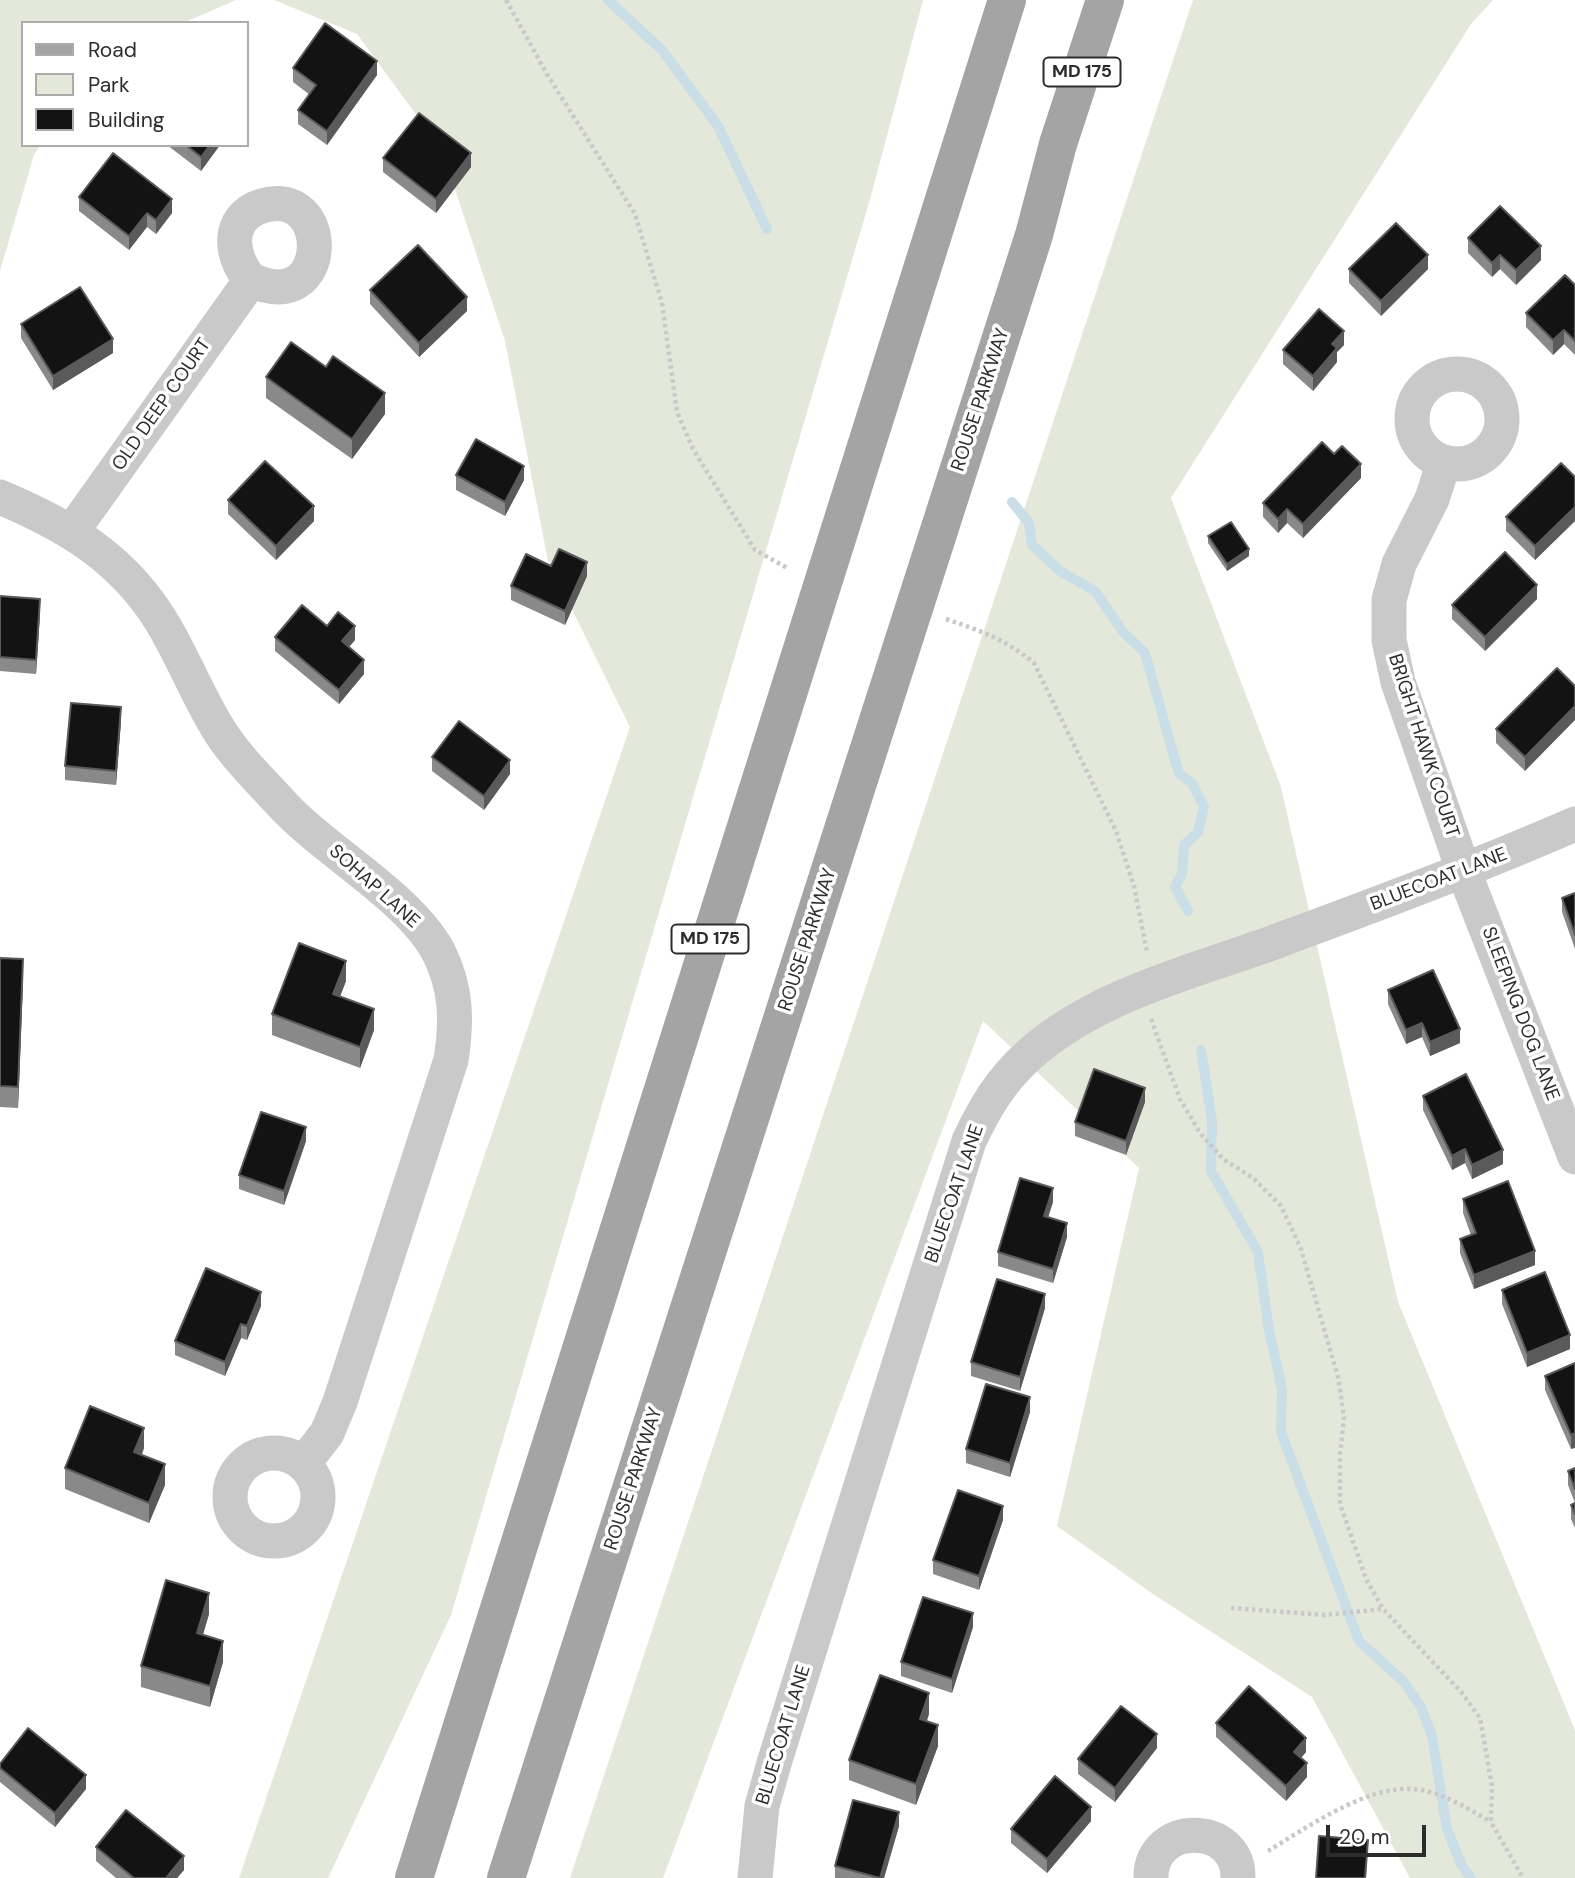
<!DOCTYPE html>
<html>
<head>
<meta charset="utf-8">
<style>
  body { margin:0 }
  #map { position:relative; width:1575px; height:1878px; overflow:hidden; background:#fff; font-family:"DM Sans",sans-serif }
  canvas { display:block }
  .legend { position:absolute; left:21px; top:21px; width:228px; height:126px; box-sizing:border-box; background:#fff; border:2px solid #ababab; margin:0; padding:9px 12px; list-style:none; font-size:21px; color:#2c2c2c }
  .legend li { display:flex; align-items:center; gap:14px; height:35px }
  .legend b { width:35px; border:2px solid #ababab }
  .scale { position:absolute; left:1326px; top:1825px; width:100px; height:32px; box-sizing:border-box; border:4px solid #2c2c2c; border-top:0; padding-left:9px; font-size:21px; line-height:24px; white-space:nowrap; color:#2c2c2c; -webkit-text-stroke:5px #fff; paint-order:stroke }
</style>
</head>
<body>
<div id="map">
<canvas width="1575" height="1878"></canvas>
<ul class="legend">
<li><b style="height:9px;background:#a4a4a4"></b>Road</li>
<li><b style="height:19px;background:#e4e8db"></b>Park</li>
<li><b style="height:19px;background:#131313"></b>Building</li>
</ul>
<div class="scale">20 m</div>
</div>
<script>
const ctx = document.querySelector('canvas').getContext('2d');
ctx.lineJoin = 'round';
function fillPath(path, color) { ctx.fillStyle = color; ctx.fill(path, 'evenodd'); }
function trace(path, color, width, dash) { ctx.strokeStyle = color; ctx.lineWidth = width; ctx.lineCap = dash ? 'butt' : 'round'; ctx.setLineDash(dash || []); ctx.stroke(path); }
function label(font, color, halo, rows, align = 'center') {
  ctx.font = font + ' "DM Sans",sans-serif'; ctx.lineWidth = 7; ctx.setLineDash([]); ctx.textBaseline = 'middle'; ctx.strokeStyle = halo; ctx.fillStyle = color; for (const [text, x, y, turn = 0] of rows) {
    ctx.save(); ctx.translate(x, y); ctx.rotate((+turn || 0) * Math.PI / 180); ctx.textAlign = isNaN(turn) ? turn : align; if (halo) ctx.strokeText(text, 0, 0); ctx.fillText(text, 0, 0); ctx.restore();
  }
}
fillPath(new Path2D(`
  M0,0H236L183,23H23V145H40L34,155L0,271Z
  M274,0H923L871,196L451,1615L328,1878H239L630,727L548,561L505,341L442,150L357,34Z
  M1193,0H1493L1471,24L1171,498L1281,787L1398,1302L1575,1730V1878H1410L1312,1697L1153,1594L1057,1526L1139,1168L983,1021L663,1878H570Z`), '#e4e8db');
trace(new Path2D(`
  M608,0L662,50L718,126L767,229
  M1012,502L1029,523L1032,545L1060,571L1095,591L1123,632L1145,653L1179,774L1192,783L1204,807L1198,832L1184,845L1182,874L1175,887L1188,911
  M1201,1050L1212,1121L1211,1171L1258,1252L1269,1330L1282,1390L1281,1432L1359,1641L1404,1682L1421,1707L1432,1736L1447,1829L1462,1866L1471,1878`), '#c9dee6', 10);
trace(new Path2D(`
  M506,0L548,76L635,214L662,303L677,412L693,449L755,550L789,569
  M946,619C981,631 1005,639 1034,663L1116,831L1134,886L1147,952
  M1151,1019L1180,1099L1200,1133L1223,1159L1253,1178L1281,1206L1301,1249L1338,1377L1344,1418L1340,1454V1504L1366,1579L1383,1609L1462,1693L1480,1718L1492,1786L1491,1822L1523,1878
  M1231,1608L1325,1615L1383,1609
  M1268,1851C1306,1828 1366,1786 1411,1789C1439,1790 1467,1808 1491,1822`), '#c9c9c9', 4.5, [3.5, 3.5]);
trace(new Path2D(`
  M1412 419a45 45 0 1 1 90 0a45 45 0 1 1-90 0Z
  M1444,462L1432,499L1399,564L1389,600V640L1398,682L1464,872L1575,1157
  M0,497C59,522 110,550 149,603C175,638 191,682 213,720C230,751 256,776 280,802C323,850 408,896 438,951C457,988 457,1021 451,1060L340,1402L327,1433L303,1464
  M73,530L251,280C333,318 334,184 262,206C225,217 230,258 251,280
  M230 1497a44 44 0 1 1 88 0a44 44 0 1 1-88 0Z
  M755,1878L762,1806L775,1760L969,1141C985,1107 1001,1080 1029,1055C1095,996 1188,973 1269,944C1372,906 1474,868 1575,824
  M1151,1878C1150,1821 1239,1821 1238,1878`), '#c9c9c9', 35);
trace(new Path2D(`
  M414,1878L1007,0
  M506,1878L1034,235L1058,144L1105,0`), '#a4a4a4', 38);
fillPath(new Path2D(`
  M293,68L377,75L327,145L298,124V110L310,95L293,82Z
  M167,145H220L201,171Z
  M383,158L471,167L436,213L383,172Z
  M79,197L172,213L156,234L147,227L129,250L79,211Z
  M1468,238L1541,260L1516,285L1500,269L1492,277L1468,253Z
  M1349,269H1428L1381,316L1349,283Z
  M1575,285V355L1564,344L1553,355L1526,327V313Z
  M370,290L467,311L419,357L370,304Z
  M21,324L113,353L53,390L21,338Z
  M1344,345L1337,352V362L1313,391L1283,364V350Z
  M266,377L385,414L352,459L266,398Z
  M1334,454L1361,478L1303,538L1287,523L1278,533L1263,517V503Z
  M456,475L524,480L505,516L456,490Z
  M1575,477V521L1535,560L1506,531V517Z
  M228,500L314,521L276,560L228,514Z
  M1208,536L1249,556L1227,571L1208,543Z
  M551,566L587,576L565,625L511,600V586Z
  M0,596L40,613L36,674L0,671Z
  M1537,599L1485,651L1452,619V605Z
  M327,626L355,640L349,647L364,674L339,704L275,651V637Z
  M1557,668L1525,771L1496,743V729Z
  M121,721L116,785L65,780V766Z
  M432,757L510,774L484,810L432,771Z
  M1575,893V949L1562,912V898Z
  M0,958L23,980L18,1108L0,1107Z
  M346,981L340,996L374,1030L360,1068L272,1035V1014Z
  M1388,990L1460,1043L1430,1056L1422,1037L1406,1044L1388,1004Z
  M1423,1096L1503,1164L1472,1179L1465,1163L1452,1170L1423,1110Z
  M1145,1102L1126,1155L1075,1136V1122Z
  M306,1141L284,1205L239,1189V1175Z
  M1463,1199L1535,1265L1474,1289L1460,1253V1239L1471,1235L1463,1213Z
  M1053,1202L1048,1217L1067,1237L1053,1283L998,1266V1252Z
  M1502,1290L1570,1349L1527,1367L1502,1304Z
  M261,1306L247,1340L241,1338L225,1376L175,1355V1341Z
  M1045,1308L1020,1391L971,1376V1362Z
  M1575,1363L1571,1449L1545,1390V1376Z
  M1030,1412L1010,1477L966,1463V1449Z
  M144,1448L142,1455L165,1485L149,1523L65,1489V1468Z
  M1575,1468V1528L1571,1519V1505L1575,1503L1568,1485V1471Z
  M1003,1520L979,1590L933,1574V1560Z
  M209,1614L203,1635L223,1662L210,1707L141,1687V1666Z
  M973,1627L952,1693L901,1676V1662Z
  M929,1714L927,1721L938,1746L916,1805L849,1780V1760Z
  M1216,1723L1306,1752L1301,1758L1307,1777L1286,1801L1216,1737Z
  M1157,1748L1115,1802L1078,1774V1759Z
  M0,1764L86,1789L55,1827L0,1782Z
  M1091,1821L1047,1873L1011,1843V1829Z
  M899,1826L884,1878H835V1866Z
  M96,1847L184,1870L177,1878H116L96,1861Z`), '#898989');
fillPath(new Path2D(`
  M377,61V75L327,145V131Z
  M210,145H220L201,171V157Z
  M471,153V167L436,213V199Z
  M172,199V213L156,234V220Z
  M147,213V227L129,250V236Z
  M1541,246V260L1516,285V270Z
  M1428,255V269L1381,316V301Z
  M1500,255V269L1492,277V263Z
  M467,297V311L419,357V343Z
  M1564,330V344L1553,355V340Z
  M1344,331V345L1337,352V362L1313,391V376L1332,344Z
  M113,339V353L53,390V376Z
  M385,393V414L352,459V439Z
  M1361,464V478L1303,538V524Z
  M524,466V480L505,516V502Z
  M314,506V521L276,560V546Z
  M1575,507V521L1535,560V546Z
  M1287,509V523L1278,533V519Z
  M1249,549V556L1227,571V564Z
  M587,562V576L565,625V611Z
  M1537,585V599L1485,651V637Z
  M40,599V613L36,674V660Z
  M355,626V640L342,655V641Z
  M364,660V674L339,704V690Z
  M1575,706V720L1525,771V757Z
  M121,707V721L116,785V771Z
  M510,760V774L484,810V796Z
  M23,959V980L18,1108V1087Z
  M346,961V981L333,1015V994Z
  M374,1009V1030L360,1068V1047Z
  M1422,1023V1037L1406,1044V1030Z
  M1460,1029V1043L1430,1056V1042Z
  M1145,1088V1102L1126,1155V1141Z
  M306,1127V1141L284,1205V1191Z
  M1465,1149V1163L1452,1170V1156Z
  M1503,1150V1164L1472,1179V1165Z
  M1053,1188V1202L1044,1230V1216Z
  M1067,1223V1237L1053,1283V1269Z
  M1535,1251V1265L1474,1289V1275Z
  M261,1292V1306L247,1340V1326Z
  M1045,1294V1308L1020,1391V1377Z
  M241,1324V1338L225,1376V1362Z
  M1570,1335V1349L1527,1367V1353Z
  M1030,1397V1412L1010,1477V1463Z
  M144,1428V1448L134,1473V1452Z
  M1575,1433V1448L1571,1449V1435Z
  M165,1464V1485L149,1523V1503Z
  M1003,1506V1520L979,1590V1576Z
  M209,1593V1614L197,1654V1633Z
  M973,1613V1627L952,1693V1679Z
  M223,1641V1662L210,1707V1686Z
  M929,1693V1714L920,1739V1719Z
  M938,1725V1746L916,1805V1784Z
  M1157,1734V1748L1115,1802V1788Z
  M1306,1738V1752L1294,1766V1752Z
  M1307,1763V1777L1286,1801V1786Z
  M86,1775V1789L55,1827V1813Z
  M1091,1807V1821L1047,1873V1859Z
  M899,1812V1826L884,1878H880Z
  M1368,1840L1366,1878H1365Z
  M184,1856V1870L177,1878H166Z`), '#5a5a5a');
const building = new Path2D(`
  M325,23L377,61L327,131L298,110L316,85L293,68Z
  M419,113L471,153L436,199L383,158Z
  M186,145H210L201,157Z
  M113,153L172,199L156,220L147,213L129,236L79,197Z
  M1500,206L1541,246L1516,270L1500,255L1492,263L1468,238Z
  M1396,223L1428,255L1381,301L1349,269Z
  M418,245L467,297L419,343L370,290Z
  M1565,275L1575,285V341L1564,330L1553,340L1526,313Z
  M80,287L113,339L53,376L21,324Z
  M1319,309L1344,331L1332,344L1337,348L1313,376L1283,350Z
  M291,342L326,367L333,356L385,393L352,439L266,377Z
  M476,439L524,466L505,502L456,475Z
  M1322,442L1334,454L1342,446L1361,464L1303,524L1287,509L1278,519L1263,503Z
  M265,461L314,506L276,546L228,500Z
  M1561,463L1575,477V507L1535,546L1506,517Z
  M1231,522L1249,549L1227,564L1208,536Z
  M559,549L587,562L565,611L511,586L526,554L551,566Z
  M1505,552L1537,585L1485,637L1452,605Z
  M0,596L40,599L36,660L0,657Z
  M302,605L327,626L338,612L355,626L342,641L364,660L339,690L275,637Z
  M1557,668L1575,686V706L1525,757L1496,729Z
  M71,703L121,707L116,771L65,766Z
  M459,721L510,760L484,796L432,757Z
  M1575,893V935L1562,898Z
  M299,943L346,961L333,994L374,1009L360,1047L272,1014Z
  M0,958L23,959L18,1087L0,1086Z
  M1433,970L1460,1029L1430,1042L1422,1023L1406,1030L1388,990Z
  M1094,1069L1145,1088L1126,1141L1075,1122Z
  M1466,1074L1503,1150L1472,1165L1465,1149L1452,1156L1423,1096Z
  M261,1112L306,1127L284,1191L239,1175Z
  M1020,1178L1053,1188L1044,1216L1067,1223L1053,1269L998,1252Z
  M1508,1181L1535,1251L1474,1275L1460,1239L1476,1233L1463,1199Z
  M206,1268L261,1292L247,1326L241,1324L225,1362L175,1341Z
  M1545,1272L1570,1335L1527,1353L1502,1290Z
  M997,1279L1045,1294L1020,1377L971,1362Z
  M1575,1363V1433L1571,1435L1545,1376Z
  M986,1384L1030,1397L1010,1463L966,1449Z
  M90,1406L144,1428L134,1452L165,1464L149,1503L65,1468Z
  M1575,1468V1489L1568,1471Z
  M958,1490L1003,1506L979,1576L933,1560Z
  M1575,1503V1514L1571,1505Z
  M166,1580L209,1593L197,1633L223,1641L210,1686L141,1666Z
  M923,1597L973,1613L952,1679L901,1662Z
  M880,1675L929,1693L920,1719L938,1725L916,1784L849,1760Z
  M1249,1686L1306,1738L1294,1752L1307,1763L1286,1786L1216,1723Z
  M1121,1706L1157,1734L1115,1788L1078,1759Z
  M28,1728L86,1775L55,1813L0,1768V1764Z
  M1055,1776L1091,1807L1047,1859L1011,1829Z
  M853,1800L899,1812L880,1878L835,1866Z
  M126,1810L184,1856L166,1878H134L96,1847Z
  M1319,1836L1368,1840L1365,1878H1316Z`);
fillPath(building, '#131313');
trace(building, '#5a5a5a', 2);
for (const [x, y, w] of [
  [1082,72,77],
  [710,939,77]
]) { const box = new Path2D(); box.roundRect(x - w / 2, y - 14.5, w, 29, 5); ctx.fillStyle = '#fff'; ctx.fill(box); trace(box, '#2c2c2c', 2); }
label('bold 18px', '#2c2c2c', null, [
  ["MD 175",1082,72],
  ["MD 175",710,939]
]);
label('19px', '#2c2c2c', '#fff', [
  ["ROUSE PARKWAY",981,400,-72],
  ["OLD DEEP COURT",162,405,-55],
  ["BRIGHT HAWK COURT",1423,746,72],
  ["BLUECOAT LANE",1439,880,-21],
  ["SOHAP LANE",374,887,42],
  ["ROUSE PARKWAY",808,940,-72],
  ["SLEEPING DOG LANE",1520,1014,69],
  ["BLUECOAT LANE",955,1194,-71],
  ["ROUSE PARKWAY",634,1479,-72],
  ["BLUECOAT LANE",784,1735,-73]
]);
</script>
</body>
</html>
